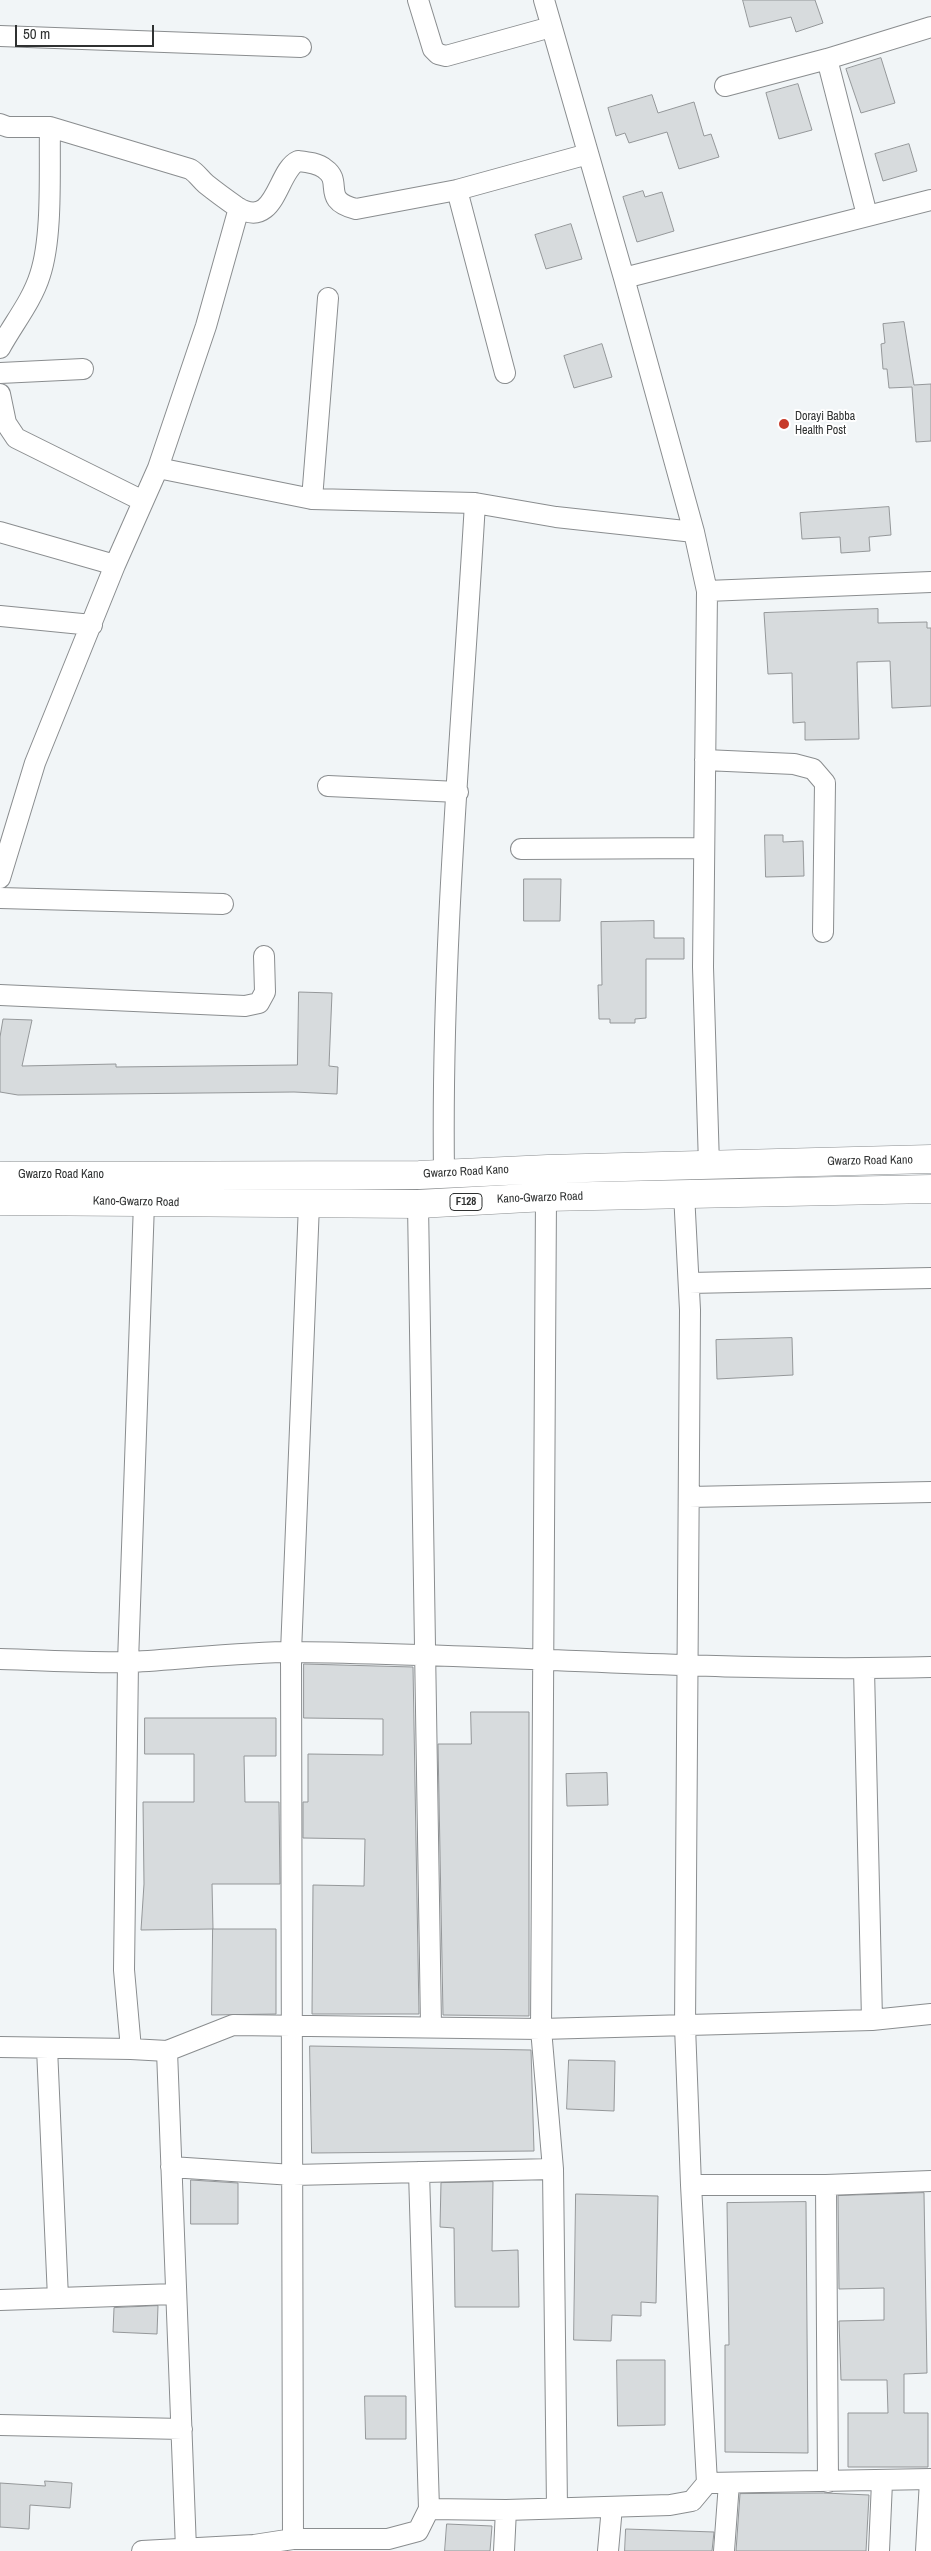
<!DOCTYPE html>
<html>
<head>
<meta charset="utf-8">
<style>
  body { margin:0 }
  #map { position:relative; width:931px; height:2551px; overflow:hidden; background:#f1f5f7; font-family:"Archivo Narrow",sans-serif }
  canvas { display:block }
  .scale { position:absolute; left:15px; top:25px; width:139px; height:22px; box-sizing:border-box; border:2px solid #2f3131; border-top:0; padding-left:6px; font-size:15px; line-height:18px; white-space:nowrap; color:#2f3131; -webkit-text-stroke:4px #fff; paint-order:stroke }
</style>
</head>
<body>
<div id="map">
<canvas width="931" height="2551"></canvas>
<div class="scale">50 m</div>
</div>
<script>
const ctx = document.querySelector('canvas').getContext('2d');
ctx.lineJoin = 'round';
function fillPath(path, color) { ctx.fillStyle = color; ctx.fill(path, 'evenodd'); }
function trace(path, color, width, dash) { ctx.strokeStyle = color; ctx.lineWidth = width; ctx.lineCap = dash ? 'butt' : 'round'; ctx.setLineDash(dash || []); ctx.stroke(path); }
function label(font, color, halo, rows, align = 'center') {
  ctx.font = font + ' "Archivo Narrow",sans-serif'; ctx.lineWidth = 4; ctx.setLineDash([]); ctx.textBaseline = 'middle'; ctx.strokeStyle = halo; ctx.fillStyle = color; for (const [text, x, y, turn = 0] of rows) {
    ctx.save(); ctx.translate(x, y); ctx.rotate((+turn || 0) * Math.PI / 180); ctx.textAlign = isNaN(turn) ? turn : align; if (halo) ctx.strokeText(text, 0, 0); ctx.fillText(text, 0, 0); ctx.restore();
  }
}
const building = new Path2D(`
  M743,0H815L823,23L796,32L791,17L750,27Z
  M881,58L895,103L861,113L846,69Z
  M798,84L812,130L779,139L766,93Z
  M652,95L658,113L694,102L704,136L711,134L719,157L679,169L667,132L629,143L625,133L616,136L608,108Z
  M909,144L917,171L883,181L875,154Z
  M643,191L645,197L662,192L674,231L637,242L623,197Z
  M571,224L582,259L546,269L535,235Z
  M904,322L914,385L931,384V441L916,442L912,387L889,388L887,369H883L881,344L885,343L883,324Z
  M602,344L612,377L574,388L564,356Z
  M889,507L891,535L869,537L870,551L841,553L840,537L802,539L800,513Z
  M878,609V623L927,622V628H931V706L892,708L890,661L857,662L859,739L805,740V722L793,723L792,673L768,674L764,613Z
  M765,835H783V842L803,841L804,876L766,877Z
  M524,879H561L560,921H524Z
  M654,921V938H684V959H646V1018L635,1019V1023H610V1019H599L598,985H602L601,922Z
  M299,992L332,993L329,1066L338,1067L337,1094L294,1092L18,1095L0,1092V1037L3,1019L32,1020L22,1066L116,1064V1067L297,1065Z
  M792,1338L793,1375L717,1379L716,1340Z
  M304,1664L413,1667L419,2014H312L313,1885L364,1886L365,1839L303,1838V1802H308V1754L383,1755V1719L304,1718Z
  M471,1712H529V2016L443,2015L438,1744H471Z
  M145,1718H276V1756H244L245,1802H279L280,1884H212L213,1929L141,1930L144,1884L143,1802H194V1754H145Z
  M607,1773L608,1805L567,1806L566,1774Z
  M213,1929H276V2014L212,2015Z
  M310,2046L531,2050L534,2151L312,2153Z
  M569,2060L615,2061L614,2111L567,2109Z
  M191,2180L238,2183V2224H191Z
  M493,2182L492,2251L518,2250L519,2307H455L454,2228L440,2227L441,2183Z
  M924,2193L927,2373L904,2374V2413H928V2467H848V2413H888L887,2380H841L839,2321L884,2320V2288L839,2289L838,2196Z
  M576,2194L658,2196L656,2303L641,2302V2316L612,2315L611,2341L574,2340Z
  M806,2202L808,2453L725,2452V2345H729L727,2203Z
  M158,2306L157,2334L113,2332L114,2308Z
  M617,2360H665V2425L618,2426Z
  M365,2396H406V2439H366Z
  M45,2481L72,2483L70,2508L30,2505L29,2529L0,2527V2483L45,2486Z
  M824,2493L869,2495L866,2551H736L740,2494Z
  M447,2524L492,2526L490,2551H445Z
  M626,2529L714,2532L712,2551H625Z`);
fillPath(building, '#d7dbdd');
trace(building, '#949799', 1);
const minor = new Path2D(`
  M418,0L433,49L438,54L446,56L551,27
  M544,0L624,278L694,532L707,591L703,967L709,1165
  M0,36L301,47
  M827,59L867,215
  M725,86L827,59L931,27
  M0,124L8,127H50L190,169C197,173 200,179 206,184C216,192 227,200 237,207C276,231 277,170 298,161C307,162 318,163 325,169C344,182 320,200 356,209L457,190L588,154
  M457,190L505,373
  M624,278L931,200
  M0,348C13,324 32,301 40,275C53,236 49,169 50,127
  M0,373L83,369
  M0,394L6,423L16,438L143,501
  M158,468L312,499L475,503L556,517L694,532
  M312,499L328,298
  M0,532L115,565
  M707,591L931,582
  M0,616L92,625
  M705,760L794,764L813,769L825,783L823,932
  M328,786L458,792
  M521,849L704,848
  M0,878L35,763L115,565L158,468L206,326L239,208
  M0,898L223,904
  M0,995L245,1006L259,1003L265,992L264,956
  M444,1173C441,949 462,726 475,503
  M546,1197L541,2029L553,2169L557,2508
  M144,1203L128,1662L124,1970L131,2049L167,2051L233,2025L541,2029L872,2020L931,2014
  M418,1204L431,2026
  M689,1283L931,1278
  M689,1497L931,1492
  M0,1659C43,1660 88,1663 131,1662C185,1659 240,1652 295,1652C507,1654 719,1673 931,1667
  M864,1669L872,2020
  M0,2047L131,2049
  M47,2048L58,2298
  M167,2051L186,2549
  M171,2167L293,2175L553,2169
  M419,2172L429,2509
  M691,2185H826L931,2181
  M826,2185L828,2482
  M0,2300L175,2294
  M0,2425L182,2429
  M707,2483L931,2479
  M293,2539L291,1652L309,1204
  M142,2551L254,2545L293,2539H388L418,2531L429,2509L506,2510L670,2505L692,2501L707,2483L691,2185L685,2026L690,1310L684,1193
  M504,2551L506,2510
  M608,2551L612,2507
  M724,2551L729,2483
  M879,2551L882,2482
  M926,2551L930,2480`);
const primary = new Path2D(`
  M0,1176L419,1175L548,1169L931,1159
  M0,1201L418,1204L546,1197L931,1189`);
trace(minor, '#8a8d8f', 22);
trace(primary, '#8a8d8f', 29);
trace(minor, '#fff', 20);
trace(primary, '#fff', 28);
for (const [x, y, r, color] of [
  [784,424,6,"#c73a29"]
]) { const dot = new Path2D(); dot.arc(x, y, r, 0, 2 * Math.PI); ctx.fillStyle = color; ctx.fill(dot); trace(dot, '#fff', 2); }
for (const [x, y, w] of [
  [466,1202,32]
]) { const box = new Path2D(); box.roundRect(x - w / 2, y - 8.5, w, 17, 4); ctx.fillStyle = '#fff'; ctx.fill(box); trace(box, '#2f3131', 1); }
label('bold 11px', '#2f3131', null, [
  ["F128",466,1202]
]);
label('12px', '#2f3131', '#fff', [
  ["Dorayi Babba",795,417],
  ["Health Post",795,431]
], 'left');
label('12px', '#2f3131', '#fff', [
  ["Gwarzo Road Kano",870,1161,-1],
  ["Gwarzo Road Kano",466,1172,-3],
  ["Gwarzo Road Kano",61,1175],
  ["Kano-Gwarzo Road",540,1198,-2],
  ["Kano-Gwarzo Road",136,1202,1]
]);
</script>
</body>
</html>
